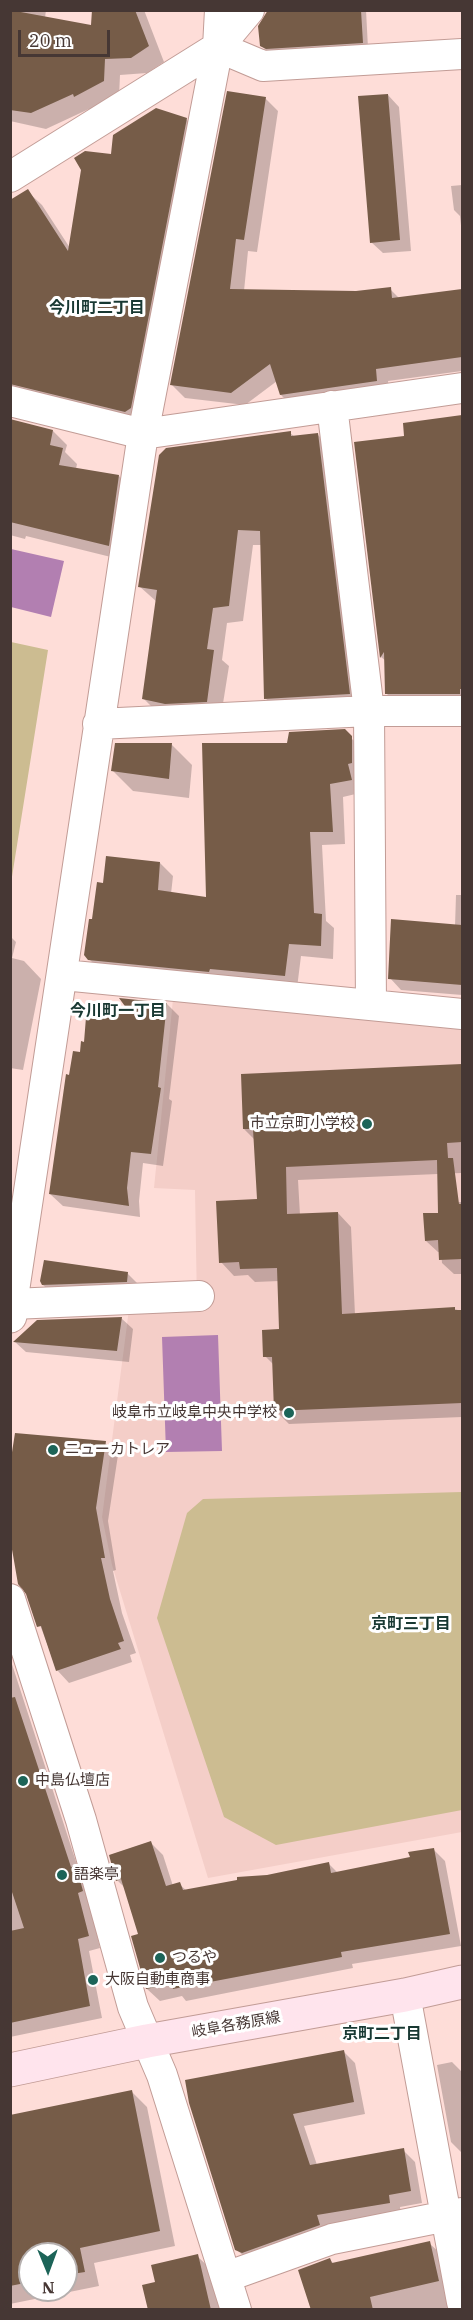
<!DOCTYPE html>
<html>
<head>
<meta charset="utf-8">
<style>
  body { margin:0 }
  #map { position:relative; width:473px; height:2320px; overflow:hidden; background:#feddd8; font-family:"IBM Plex Serif",serif }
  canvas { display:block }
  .frame { position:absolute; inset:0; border:12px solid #463734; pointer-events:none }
  .north { position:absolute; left:18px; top:2242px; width:60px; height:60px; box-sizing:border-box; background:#fff; border:2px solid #b5afae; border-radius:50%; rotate:179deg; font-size:16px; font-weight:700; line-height:24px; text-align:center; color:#463734 }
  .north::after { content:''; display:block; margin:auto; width:21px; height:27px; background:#1c6458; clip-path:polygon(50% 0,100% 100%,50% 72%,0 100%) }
  .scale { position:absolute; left:18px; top:30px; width:92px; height:27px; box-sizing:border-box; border:3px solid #463734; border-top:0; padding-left:8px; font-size:18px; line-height:21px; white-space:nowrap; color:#463734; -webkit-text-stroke:4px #fff; paint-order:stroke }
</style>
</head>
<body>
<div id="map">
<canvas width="473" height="2320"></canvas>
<div class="frame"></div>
<div class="north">N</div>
<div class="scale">20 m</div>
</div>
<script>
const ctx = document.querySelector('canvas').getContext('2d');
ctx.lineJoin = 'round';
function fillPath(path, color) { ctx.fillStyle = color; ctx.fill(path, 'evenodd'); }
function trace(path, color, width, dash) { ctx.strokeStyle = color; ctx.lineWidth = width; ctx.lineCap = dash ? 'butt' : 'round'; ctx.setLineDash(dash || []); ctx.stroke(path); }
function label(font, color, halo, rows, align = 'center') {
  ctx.font = font + ' "IBM Plex Serif","Noto Sans JP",serif'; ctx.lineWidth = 6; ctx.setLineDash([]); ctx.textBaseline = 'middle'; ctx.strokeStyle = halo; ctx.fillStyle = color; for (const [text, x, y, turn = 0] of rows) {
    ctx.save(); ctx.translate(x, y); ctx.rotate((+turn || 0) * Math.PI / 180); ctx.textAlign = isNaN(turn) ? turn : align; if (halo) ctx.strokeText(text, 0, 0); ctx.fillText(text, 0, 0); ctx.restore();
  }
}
fillPath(new Path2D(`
  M173,999L462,1023V1832L208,1878L112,1565L102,1517L129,1309L197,1305L195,1190L154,1188Z`), '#f4cec8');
fillPath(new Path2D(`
  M11,642L48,650L11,883L10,642Z
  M462,1492V1810L276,1845L224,1817L157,1618L187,1513L203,1499Z`), '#ccbc91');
fillPath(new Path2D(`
  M11,549L64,561L51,617L11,607Z
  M218,1335L222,1451L166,1452L162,1337Z`), '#b27fb1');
fillPath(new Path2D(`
  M10,10H46L45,18L92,27L94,10H144L164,62L147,73L120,75L119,97L91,112L89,109L46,129L10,121Z
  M271,10H366L368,48L267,51L261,45Z
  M388,95L399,107L411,251L383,253L371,242Z
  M265,98L278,111L257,252L248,251L244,291L356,293L390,289L400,299L462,290V371L388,381L390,394L294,408L281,395L277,381L245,405L185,398L172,385Z
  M186,119L200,134L144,422L10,406V202L27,191L42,205L70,248L112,156Z
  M462,185V235L460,216L454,210L451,186Z
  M462,416V706H399L386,693V661L381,657L355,443L406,437L404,424Z
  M10,420L53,431L67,445L65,452L77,464L76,469L119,476L133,491L123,560L26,536L25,539L10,535Z
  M290,433L295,437L317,434L332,449L364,709L281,713L265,698L262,545H253L243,621L227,623L222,660L229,666L221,716L159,714L144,699L157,602L139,586Z
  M344,731L364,751V792L343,797L345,844L322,845L326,921L334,928L333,959L301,956L297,988L103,973L89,959L94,921L104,884L160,863L173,876L171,894L208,899L289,745Z
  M172,745L192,765L189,798L133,791L112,770Z
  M456,895H462V995L401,990L390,978L455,926Z
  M10,936L16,942L12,958L24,961L41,979L23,1070L10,1068Z
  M167,1004L179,1016L169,1099L172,1101L163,1166L143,1163L139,1201L140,1217L63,1206L50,1194L70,1076L81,1054L131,1011Z
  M462,1066L461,1173L298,1180L300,1215L338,1213L351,1227L355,1315L454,1309L462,1311V1417L289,1424L276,1411L274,1365L265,1356L281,1331L279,1281L255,1282L248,1275L234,1276L221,1262L258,1200L255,1140L244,1129L242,1076Z
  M462,1202V1274H454L442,1263L441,1252H438L426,1241L439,1215V1203Z
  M127,1273L143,1289L59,1300L43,1285Z
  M121,1318L133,1329L129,1362L26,1352L15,1342Z
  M105,1443L118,1455L108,1521L116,1570L113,1571L122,1613L136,1653L130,1655L132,1662L69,1683L57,1670L28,1593Z
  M10,1658L79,1871L88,1879L90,1905L100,1948L89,1951L102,2018L10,2037V1957L17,1956L10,1929Z
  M151,1843L163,1855L173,1886L179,1884L187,1891L329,1864L338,1873L411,1859L433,1849L445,1861L461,1946L352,1964L353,1968L186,2001L182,1996L160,2001L147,1989L140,1935L125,1888L117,1880Z
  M343,2051L355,2063L365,2114L304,2126L317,2165L403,2150L415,2162L422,2203L400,2207L401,2215L249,2261L236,2249L190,2102Z
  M452,2062L462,2072V2153L451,2142L437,2065Z
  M132,2092L147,2107L175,2246L94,2263L99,2286L10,2304V2116ZM30,2254H66V2290H30Z
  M429,2243L442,2255L455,2310H313L330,2260L334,2264Z
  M197,2256L215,2273L224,2310H149L157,2283Z`), '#0003');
fillPath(new Path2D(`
  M10,10L91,25L92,10H135L149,46L131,58L105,59L104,81L74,97L73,94L31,113L10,110Z
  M268,10H361L363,43L266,49L260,46L258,26Z
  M227,91L266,97L244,240L236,239L230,289L356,291L391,287L392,298L462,289V357L376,369L377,381L280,395L270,364L231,393L170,385Z
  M388,94L400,240L370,243L358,96Z
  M156,108L187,118L131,408L125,412L10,384V200L28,189L68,251L81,170L74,158L85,151L111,154L113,135Z
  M462,415V689H460V694H385L384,652L380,658L354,442L404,436L403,423Z
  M10,419L53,430L50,445L63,448L59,465L119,475L109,546L10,522Z
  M291,431V436L318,433L350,694L264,699L260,531L238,530L229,606L213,608L207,649L214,650L207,702L165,704L142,699L157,590L138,587L159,455L166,448Z
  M345,729L352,736V763L348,764L352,780L330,784L333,832H310L314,913L322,914L321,946L289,944L285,976L210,969L209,972L88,960L84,955L89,919H92L97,882L103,883L106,856L160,862L158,890L206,897L202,743H287L289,732Z
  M115,743H172L169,779L111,771Z
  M391,919L462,925V985L388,979Z
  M119,998L167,1003L158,1087L161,1088L151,1154L131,1152L127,1188L129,1206L49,1194L66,1074L69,1075L73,1051L80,1052L81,1041L84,1042L87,1005L127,1009Z
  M462,1064V1142L447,1143L448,1158H453L459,1204H462V1259L439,1260L438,1240L425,1241L423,1213H438L437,1160L286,1167L287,1214L338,1212L342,1314L455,1307V1310H462V1403L274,1411L272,1357H263L262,1330L279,1329L277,1268L240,1269L239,1262L219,1263L216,1201L257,1199L253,1129H243L241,1074Z
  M44,1260L128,1272L127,1282L42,1285L40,1281Z
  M122,1317L117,1351L13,1342L37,1320Z
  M15,1433L106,1441L96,1508L105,1558H101L110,1599L124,1641L118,1643L121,1649L56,1671L41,1626L37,1627L26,1594L18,1584L13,1555L10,1539V1465Z
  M15,1697L71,1867L76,1865L83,1891L78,1893L89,1936L78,1939L90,2006L10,2023V1931L24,1928L10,1886V1698Z
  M151,1841L166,1886L180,1882L183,1890L237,1880V1877L267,1875L329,1862L331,1873L410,1857L408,1852L434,1848L450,1934L341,1952L342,1957L173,1989L172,1984L146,1989L131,1936L138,1934L121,1879L116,1881L109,1855Z
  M344,2050L354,2102L293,2114L310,2165L404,2148L411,2191L389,2195L390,2203L317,2215L320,2225L242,2253L235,2250L189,2103L185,2080Z
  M132,2090L160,2231L80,2248L85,2272L66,2275V2254H30V2282L10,2286V2115Z
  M430,2241L439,2281L370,2297L373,2310H311L298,2270L330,2258L332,2263Z
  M198,2254L211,2310H148L142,2285L155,2282L151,2265Z`), '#765c48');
const minor = new Path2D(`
  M218,47L263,66L462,54
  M10,177L218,47L249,10
  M10,401L143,434L462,388
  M332,406L369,711L371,1005
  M98,724L369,711H462
  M63,975L462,1014
  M199,1296L12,1304L143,434L218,47L220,10
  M10,1599L81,1820L133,2007L162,2075L236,2310
  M405,1995L462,2302
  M226,2277L332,2239L462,2213`);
const tertiary = new Path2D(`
  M10,1304V1316`);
const secondary = new Path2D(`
  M10,2070L147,2041L405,1995L462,1982`);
trace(minor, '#c29c96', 32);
trace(tertiary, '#c29c96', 35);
trace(secondary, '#c29c96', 35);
trace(minor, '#fff', 30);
trace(tertiary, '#fff', 33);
trace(secondary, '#ffe4ed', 33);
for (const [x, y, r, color] of [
  [367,1124,6,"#1c6458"],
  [289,1413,6,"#1c6458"],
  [53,1450,6,"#1c6458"],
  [23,1781,6,"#1c6458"],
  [62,1875,6,"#1c6458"],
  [160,1958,6,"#1c6458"],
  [93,1980,6,"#1c6458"]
]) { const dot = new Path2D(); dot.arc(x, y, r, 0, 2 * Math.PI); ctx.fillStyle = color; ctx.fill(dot); trace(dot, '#fff', 2); }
label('15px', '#463734', '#fff', [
  ["市立京町小学校",355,1124,"right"],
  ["岐阜市立岐阜中央中学校",277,1413,"right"],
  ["ニューカトレア",65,1450],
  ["中島仏壇店",35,1781],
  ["語楽亭",74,1875],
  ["つるや",172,1958],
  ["大阪自動車商事",105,1980]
], 'left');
label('15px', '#463734', '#fff', [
  ["岐阜各務原線",236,2025,-10]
]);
label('bold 16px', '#183832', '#fff', [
  ["今川町二丁目",97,308],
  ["今川町一丁目",118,1011],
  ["京町三丁目",411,1624],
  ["京町二丁目",382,2034]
]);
</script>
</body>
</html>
